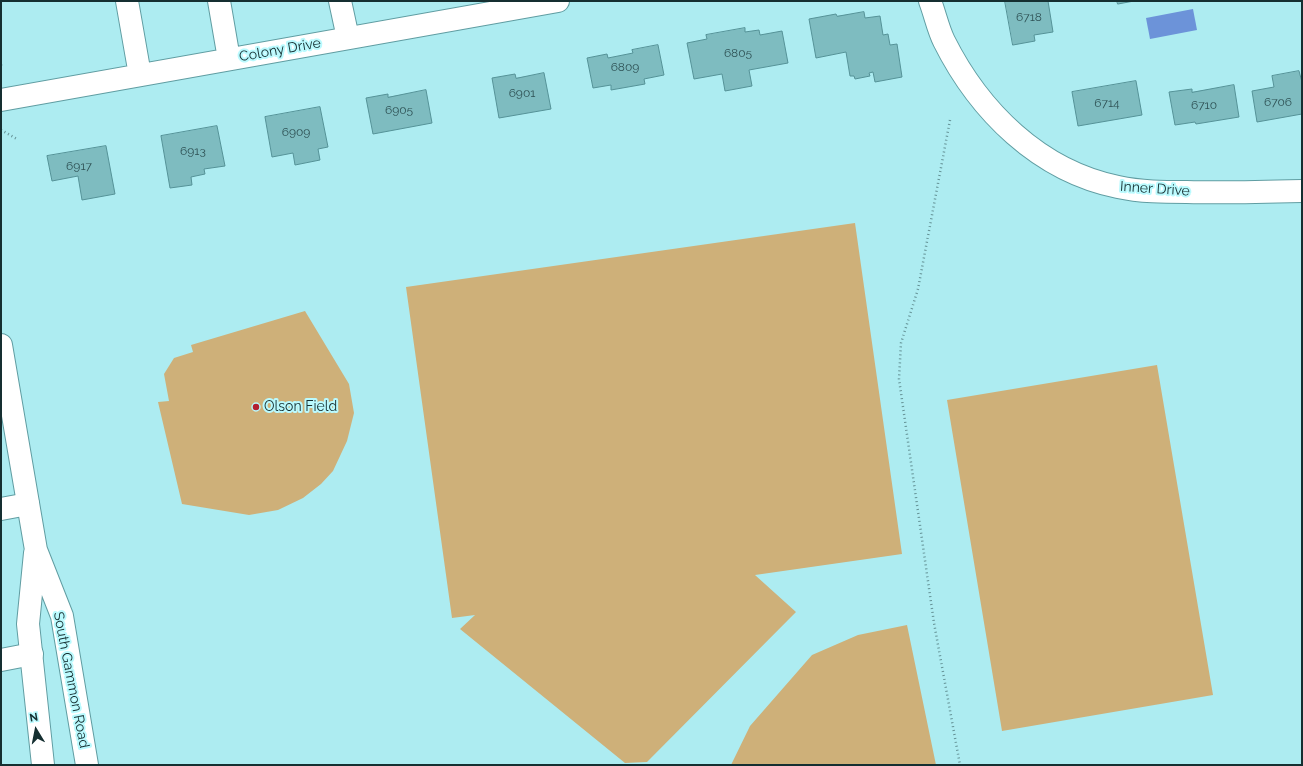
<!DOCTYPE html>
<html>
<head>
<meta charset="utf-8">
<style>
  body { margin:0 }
  #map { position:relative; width:1303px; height:766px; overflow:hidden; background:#adecf1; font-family:Raleway,sans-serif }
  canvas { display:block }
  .frame { position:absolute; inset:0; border:2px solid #152f31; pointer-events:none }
  .north { position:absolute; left:16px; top:710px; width:40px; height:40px; -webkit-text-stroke:3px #bafafe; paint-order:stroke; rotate:350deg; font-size:11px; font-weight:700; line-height:16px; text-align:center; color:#152f31 }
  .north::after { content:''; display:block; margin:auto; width:14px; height:18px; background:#152f31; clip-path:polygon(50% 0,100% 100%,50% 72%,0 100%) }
</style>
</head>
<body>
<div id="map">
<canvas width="1303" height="766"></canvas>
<div class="frame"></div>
<div class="north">N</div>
</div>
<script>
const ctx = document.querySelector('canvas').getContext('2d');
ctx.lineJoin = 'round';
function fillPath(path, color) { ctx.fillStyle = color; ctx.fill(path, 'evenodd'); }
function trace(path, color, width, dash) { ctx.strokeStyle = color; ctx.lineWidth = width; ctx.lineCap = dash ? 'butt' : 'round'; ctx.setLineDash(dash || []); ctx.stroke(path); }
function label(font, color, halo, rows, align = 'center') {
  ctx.font = font + ' Raleway,sans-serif'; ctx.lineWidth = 4; ctx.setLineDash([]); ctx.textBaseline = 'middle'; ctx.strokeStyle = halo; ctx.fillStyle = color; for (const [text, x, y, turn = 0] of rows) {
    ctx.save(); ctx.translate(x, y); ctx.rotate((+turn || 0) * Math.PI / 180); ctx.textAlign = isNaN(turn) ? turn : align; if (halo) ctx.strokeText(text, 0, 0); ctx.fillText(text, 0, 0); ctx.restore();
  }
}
fillPath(new Path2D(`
  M855,223L902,554L755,575L796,612L647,762L625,763L460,629L475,615L452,618L406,287Z
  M305,311L349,384L354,413L347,441L333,471L321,484L303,498L278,510L249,515L182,504L158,402L169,401L164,374L174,358L193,352L191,345Z
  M1157,365L1213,695L1002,731L947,400Z
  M907,625L936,765H731L750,726L812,655L858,635Z`), '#ceb079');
fillPath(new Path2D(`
  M1193,9L1197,30L1150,39L1146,18Z`), '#6c93d9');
const building = new Path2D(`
  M1005,1H1050H1048L1053,32L1034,35L1035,41L1013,45Z
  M1117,1H1134L1118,4Z
  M864,12L865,18L880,16L883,35L888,34L890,45L897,44L902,77L875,82L873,72L869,73L870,76L855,79L854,76H850L846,52L816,58L809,19L836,14L837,16Z
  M745,28V32L759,30L760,35L782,31L788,63L749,70L752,86L725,91L722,74L694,79L687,43L707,39L706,35Z
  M658,45L664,75L644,79L645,84L611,90V85L593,88L587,58L607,54L608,58L633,53L632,50Z
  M1299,71L1302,82V114L1257,122L1252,91L1274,87L1272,76Z
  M544,73L551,109L499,118L492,78L515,74L516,78Z
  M1136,81L1142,115L1078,126L1072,92Z
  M1234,85L1239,117L1196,124L1195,122L1175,125L1169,92L1192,89V92Z
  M426,90L432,123L373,134L366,98L388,94V97Z
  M320,107L328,147L318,149L320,160L295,165L293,153L272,157L265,117Z
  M217,126L225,166L204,169L205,174L191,177L192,185L170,188L161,136Z
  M106,146L115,194L82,200L78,176L52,181L47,156Z`);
fillPath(building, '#7ebcc0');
trace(building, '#559297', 1);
const minor = new Path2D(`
  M127,1L140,75
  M219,1L229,59
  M340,1L348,38
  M930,1C935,14 938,29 944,41C979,111 1039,171 1118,187C1141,192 1164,192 1187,192C1225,193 1264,192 1302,191
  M1,100L558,1
  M1,509L28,504
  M1,660L32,654`);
const major = new Path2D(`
  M1,345L36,550L62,616L87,765
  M35,553L28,624L43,765`);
trace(minor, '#609da2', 24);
trace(major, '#609da2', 24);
trace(new Path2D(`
  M1,65L3,62
  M950,120L918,289L901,343L899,379L934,623L960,765
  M1,130L17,139`), '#659397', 2.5, [1, 3]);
trace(minor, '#fff', 22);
trace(major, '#fff', 22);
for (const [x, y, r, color] of [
  [256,407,4,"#b21f30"]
]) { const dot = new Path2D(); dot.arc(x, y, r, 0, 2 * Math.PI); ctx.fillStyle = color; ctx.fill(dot); trace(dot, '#bafafe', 1.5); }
label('12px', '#2f5255', null, [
  ["6718",1029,17],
  ["6805",738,53],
  ["6809",625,67],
  ["6901",522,93],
  ["6706",1278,102],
  ["6714",1107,103],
  ["6710",1204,105],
  ["6905",399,110],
  ["6909",296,132],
  ["6913",193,151],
  ["6917",79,166]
]);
label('14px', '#152f31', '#bafafe', [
  ["Colony Drive",280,50,-10],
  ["Inner Drive",1155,189,4],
  ["South Gammon Road",71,680,79]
]);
label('14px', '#152f31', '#bafafe', [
  ["Olson Field",264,407]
], 'left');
</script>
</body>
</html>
